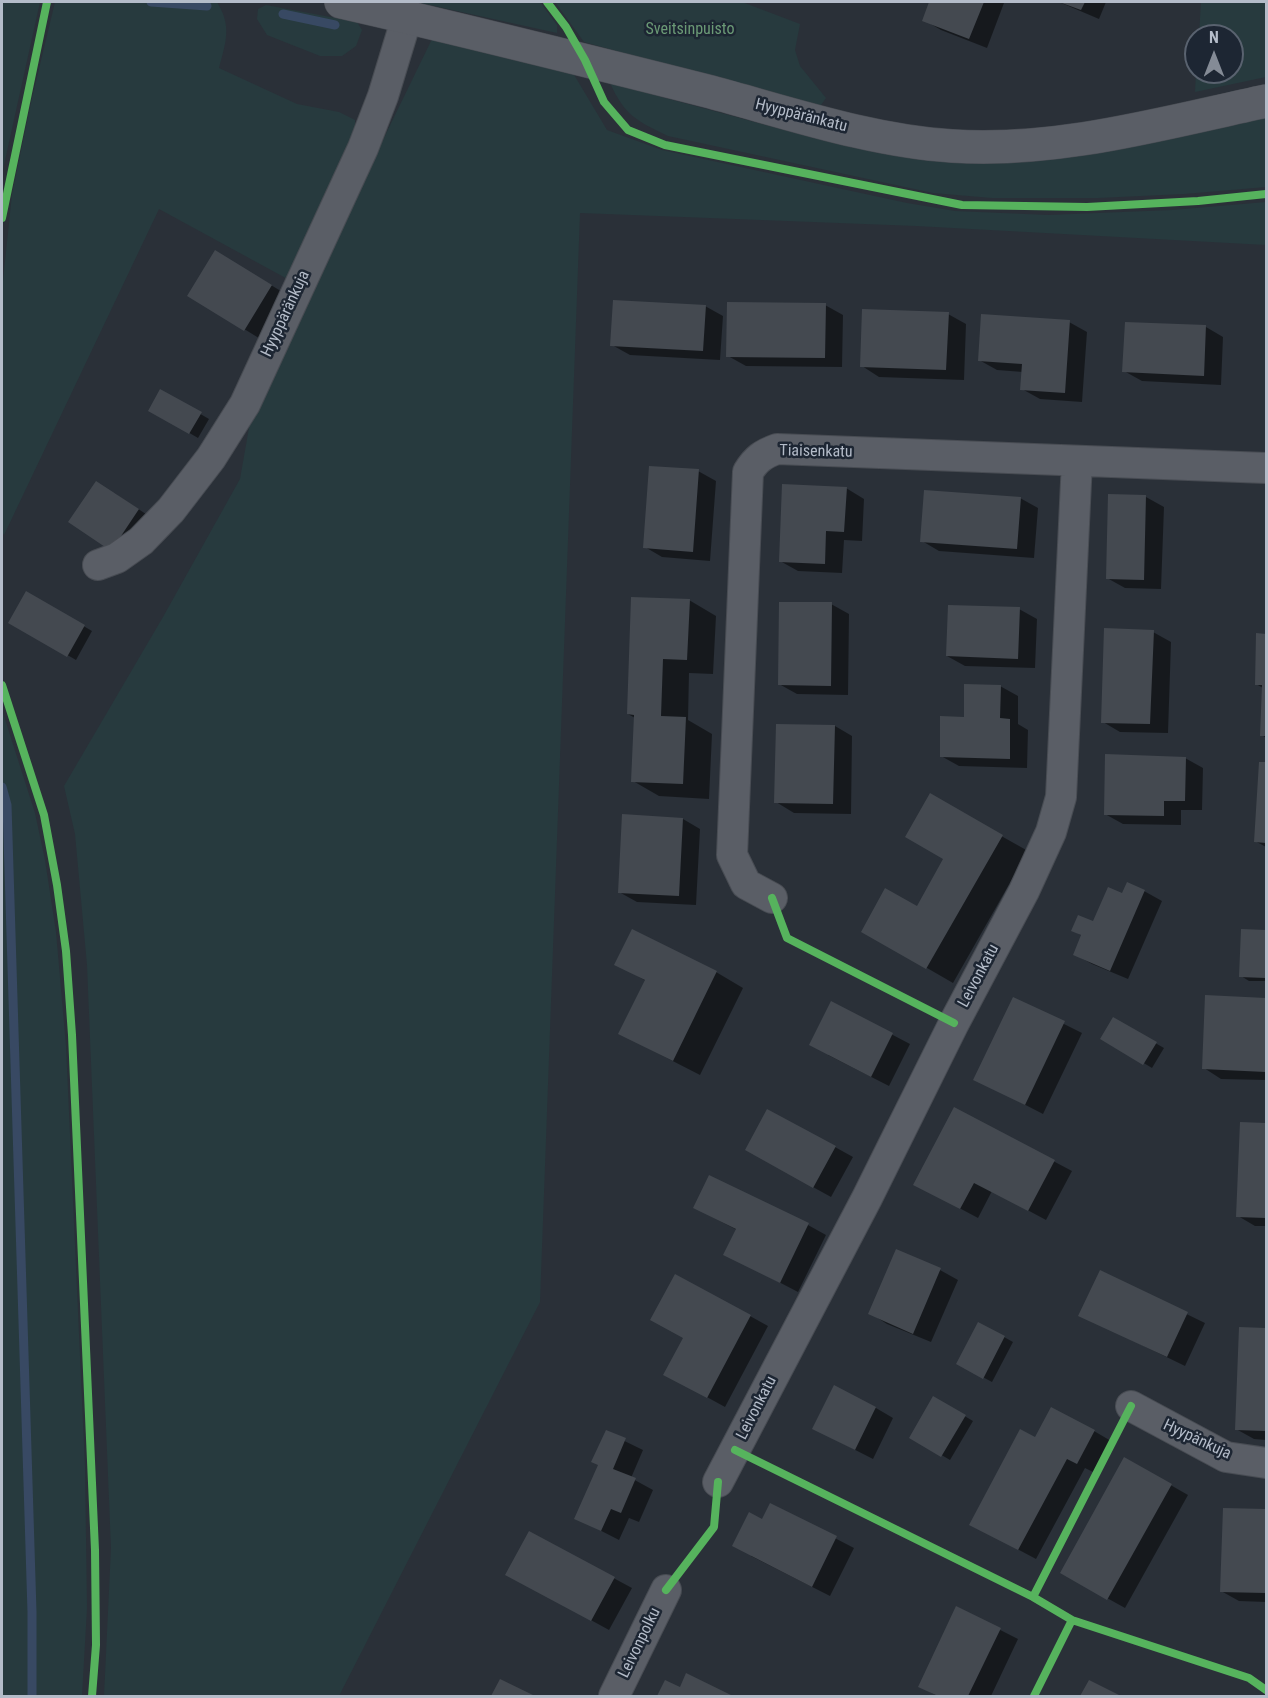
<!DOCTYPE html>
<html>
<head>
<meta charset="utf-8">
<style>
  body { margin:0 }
  #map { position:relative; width:1268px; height:1698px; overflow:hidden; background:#2a3038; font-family:"Roboto Condensed",sans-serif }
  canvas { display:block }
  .frame { position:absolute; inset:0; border:3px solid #b4bcc9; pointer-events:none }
  .north { position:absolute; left:1184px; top:24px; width:60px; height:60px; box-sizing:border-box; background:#1d2633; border:2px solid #59626f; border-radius:50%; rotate:0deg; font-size:16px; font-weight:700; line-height:24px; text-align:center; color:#b4bcc9 }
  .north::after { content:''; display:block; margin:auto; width:21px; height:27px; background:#848b96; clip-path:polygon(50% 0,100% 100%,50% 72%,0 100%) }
</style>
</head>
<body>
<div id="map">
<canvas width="1268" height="1698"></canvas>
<div class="frame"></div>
<div class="north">N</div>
</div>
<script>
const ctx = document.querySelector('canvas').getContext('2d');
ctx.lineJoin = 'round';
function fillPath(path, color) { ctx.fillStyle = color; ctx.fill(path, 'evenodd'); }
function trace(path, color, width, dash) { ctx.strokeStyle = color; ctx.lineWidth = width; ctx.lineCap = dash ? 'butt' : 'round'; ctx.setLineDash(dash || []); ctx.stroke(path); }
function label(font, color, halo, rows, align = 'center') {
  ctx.font = font + ' "Roboto Condensed",sans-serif'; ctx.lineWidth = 5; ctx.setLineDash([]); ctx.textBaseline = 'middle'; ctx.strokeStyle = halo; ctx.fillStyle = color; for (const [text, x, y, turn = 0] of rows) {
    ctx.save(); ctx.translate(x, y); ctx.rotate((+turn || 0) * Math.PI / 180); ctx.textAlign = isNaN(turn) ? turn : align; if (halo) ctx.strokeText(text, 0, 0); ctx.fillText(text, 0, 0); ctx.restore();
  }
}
fillPath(new Path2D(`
  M2,2H40L2,174Z
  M55,2H217C232,26 226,42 219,68L297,104L339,112L355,120L356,146L293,282L159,209L4,535L2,532V290L12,194L32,98Z
  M416,2H540L557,25V33Z
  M555,2H742L800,24L795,50L800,66L826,98L821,105L814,106L584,42Z
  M1201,2H1266V77L1195,92L1196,72H1232V36H1199Z
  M266,5L357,22L362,30L356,46L342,56H320L267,35L257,19L258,9Z
  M432,39L573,73L607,130L662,150L907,203L955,211L1048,215L1172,210L1266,202V245L916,226L580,213L540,1302L339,1696H104L111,1548L87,965L75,834L64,786L163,617L240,479L249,428L310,290Z
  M610,83L788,131L897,155L1266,117V187L1184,194L1098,198H992L933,193L668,136C637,121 625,116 610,83Z
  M2,710L35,813L45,860L56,932L66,1046L85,1467L87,1608L82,1696H2Z`), '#273a3e');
fillPath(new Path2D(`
  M931,2H1001L1004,3L987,48L941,30L924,20Z
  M1059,2H1106L1099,19Z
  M233,262L289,296L262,340L189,295Z
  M825,305L843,315L842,367L746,366L728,356Z
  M705,306L723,316L720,360L630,355L612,345Z
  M948,314L966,324L964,380L879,377L862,366Z
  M1069,322L1087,332L1082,402L1040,399L1022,389L1023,372L997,370L979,360Z
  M1206,327L1223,337L1221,385L1142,381L1124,371Z
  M161,391L209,419L198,438L150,410Z
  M698,471L716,481L710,561L662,557L645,547Z
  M846,488L864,499L862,541L844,540L842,573L798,571L780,561Z
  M114,493L155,520L112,549Z
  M1110,496L1146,497L1164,507L1161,589L1125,588L1107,578Z
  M1020,498L1038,508L1034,558L939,551L922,541Z
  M27,593L92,631L76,660L10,622Z
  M689,600L716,616L713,674L689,673L688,720L712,734L709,799L659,796L633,781L635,718L628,714Z
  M831,604L849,614L848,695L797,694L779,684Z
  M1019,609L1037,619L1035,668L965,666L947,656Z
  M1153,632L1171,642L1168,733L1120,732L1103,722Z
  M1258,635H1266V738L1262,735L1263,688L1256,684Z
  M1000,686L1018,696V724L1028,730L1027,768L959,766L941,756L965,718Z
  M835,726L852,736L851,814L794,813L776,802Z
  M1185,758L1203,768L1202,810H1181V825L1123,824L1105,814Z
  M1261,763L1266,764V847L1255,841Z
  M930,796L1028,851L953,983L863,931L917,908L945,859Z
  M683,819L700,829L696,905L637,902L619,892Z
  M1144,891L1162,901L1128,979L1092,964L1074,954L1082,936L1073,930L1094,923L1123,895Z
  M1243,930L1266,931V981H1249L1241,976Z
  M632,931L716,972L743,988L700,1075L620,1034L646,981L616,964Z
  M1207,996L1266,999V1080L1221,1079L1204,1068Z
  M1014,999L1082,1033L1043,1114L975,1079Z
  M832,1003L910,1044L889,1086L828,1055Z
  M1113,1019L1164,1048L1152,1068L1102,1038Z
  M955,1109L1072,1171L1046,1220L992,1191L978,1218L933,1194Z
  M1241,1124L1266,1125V1226H1255L1238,1216Z
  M835,1147L853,1157L831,1197L764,1160Z
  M695,1208L808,1225L826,1235L798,1292L725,1254L737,1230Z
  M940,1270L958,1280L931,1342L887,1324L870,1313Z
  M1100,1272L1205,1323L1185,1366L1080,1315Z
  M750,1316L768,1326L725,1407L683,1384Z
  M1241,1328L1266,1329V1440L1254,1439L1236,1429Z
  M1004,1337L1013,1342L992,1382L958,1364Z
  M934,1398L973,1421L950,1460L911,1437Z
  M876,1408L893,1418L873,1459L814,1429Z
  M1094,1431L1111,1441L1095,1473L1085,1468L1036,1559L989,1534L1036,1439Z
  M606,1432L643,1450L631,1478L653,1490L639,1522L629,1518L619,1540L576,1518L600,1465Z
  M1125,1459L1188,1495L1125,1608L1062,1573Z
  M771,1505L854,1548L830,1596L751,1556L763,1522Z
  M1224,1509L1266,1511V1602L1239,1601L1221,1591Z
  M530,1533L632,1588L609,1630L525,1584Z
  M957,1608L1018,1639L991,1696H937L920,1686Z
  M687,1675L730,1696H658L666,1682L680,1689Z
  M501,1681L532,1696H493Z`), '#0007');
trace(new Path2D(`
  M151,2L207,6
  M283,14L335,25
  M2,787L7,805L32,1612V1696`), '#384963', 9);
fillPath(new Path2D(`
  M929,2H984L969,39L922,21Z
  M1059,2H1085L1081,10Z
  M215,250L272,285L244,331L187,296Z
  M613,300L706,305L703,351L610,346Z
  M727,302L826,303L825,358L726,357Z
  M862,309L949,312L946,370L860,367Z
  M981,314L1070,320L1065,393L1020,390L1022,364L978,361Z
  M1125,322L1206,325L1204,376L1122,372Z
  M160,389L202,412L189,434L148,411Z
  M649,466L699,469L693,552L643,548Z
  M96,481L139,509L111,551L68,522Z
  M782,484L847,487L844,532L826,531L825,564L779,562Z
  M924,490L1021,497L1017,549L920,542Z
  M1108,494L1146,495L1144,580L1106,579Z
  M26,591L85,625L67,657L8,623Z
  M631,597L690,599L687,660L663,659L661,716L686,717L683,784L631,782L634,715L627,714Z
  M779,602H832L831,686L778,685Z
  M948,605L1020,607L1018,659L946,656Z
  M1104,628L1154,630L1150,724L1101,723Z
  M1256,633L1266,634V736H1260L1262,685H1255Z
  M964,684L1001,685L1000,718L1010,719V759L940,757V716L964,717Z
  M776,724L835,725L833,804L774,803Z
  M1105,754L1186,757L1185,801H1164V816L1104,815Z
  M1259,762H1266V843L1254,842Z
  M930,793L1003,835L926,969L861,932L885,888L917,906L943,859L905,837Z
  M622,814L683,818L679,896L618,893Z
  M1127,882L1145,890L1110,971L1073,955L1081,935L1071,931L1078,915L1093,921L1108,887L1122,893Z
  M632,929L717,971L673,1061L618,1034L645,980L614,965Z
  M1241,929L1266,930V978L1239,977Z
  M1205,995L1266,998V1072L1202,1069Z
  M1013,997L1065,1021L1025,1105L973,1080Z
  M831,1001L893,1033L871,1077L809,1045Z
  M1113,1017L1157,1042L1143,1065L1100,1039Z
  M954,1107L1055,1160L1028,1211L974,1183L960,1209L913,1185Z
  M767,1109L836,1146L813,1188L745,1150Z
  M1240,1122L1266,1123V1218L1236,1217Z
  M709,1175L809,1223L780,1283L723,1255L736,1229L693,1208Z
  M896,1249L941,1268L913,1334L868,1314Z
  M1100,1270L1188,1312L1167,1357L1078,1316Z
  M675,1274L751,1315L707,1398L663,1375L683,1338L650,1320Z
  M978,1322L1005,1336L983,1379L956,1364Z
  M1239,1327L1266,1328V1431L1235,1430Z
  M834,1385L876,1407L855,1450L812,1429Z
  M933,1396L966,1415L941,1457L909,1438Z
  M1051,1407L1095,1430L1077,1464L1067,1459L1018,1550L969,1525L1020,1429L1035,1437Z
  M606,1430L626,1438L613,1469L636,1478L621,1513L611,1509L601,1531L574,1519L598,1465L591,1462Z
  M1124,1457L1172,1484L1107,1600L1060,1573Z
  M770,1503L837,1536L812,1587L732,1546L749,1512L762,1519Z
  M1223,1508L1266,1509V1593L1220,1592Z
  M529,1531L615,1577L591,1621L505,1575Z
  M956,1606L1001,1628L968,1696H938L918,1687Z
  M686,1673L733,1696H657L665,1680L680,1687Z
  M500,1679L535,1696H491Z
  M1089,1680L1121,1696H1080Z`), '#444950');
const minor = new Path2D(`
  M98,565L117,558L141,541L171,510L211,458L245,404L363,148L383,96L407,17
  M772,898L746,884L732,855L748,472C756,459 763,454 777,449L1266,468
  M1131,1406L1226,1457L1266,1463
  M718,1482L867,1198L954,1023L1024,891L1051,832L1061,797L1077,461
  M614,1696L666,1590`);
const tertiary = new Path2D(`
  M341,2C465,30 588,61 711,92C789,113 871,141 952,146C1058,153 1163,123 1266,101`);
trace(minor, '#484c53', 32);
trace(tertiary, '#484c53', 34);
trace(minor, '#5a5e66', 30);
trace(tertiary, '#5a5e66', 33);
trace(new Path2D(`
  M547,2L566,27L585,60L604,102L628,130L665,145L962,205L1087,207L1198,201L1266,194
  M2,218L47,2
  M2,685L44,815L57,885L66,951L72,1035L95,1550L96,1645L92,1696
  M772,898L787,938L954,1023
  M735,1450L1033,1597L1072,1620L1249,1678L1266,1690
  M666,1590L714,1527L718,1482
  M1033,1597L1131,1406
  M1034,1696L1072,1620`), '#56b35d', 8);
label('16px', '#6b9a76', '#1d2633', [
  ["Sveitsinpuisto",690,30]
]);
label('16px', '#b4bcc9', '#1d2633', [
  ["Hyyppäränkatu",801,116,14],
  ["Hyyppäränkuja",286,314,-65],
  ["Tiaisenkatu",816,452,1],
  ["Leivonkatu",979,976,-62],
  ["Leivonkatu",757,1408,-63],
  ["Hyypänkuja",1197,1440,25],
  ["Leivonpolku",640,1643,-64]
]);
</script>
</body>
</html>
